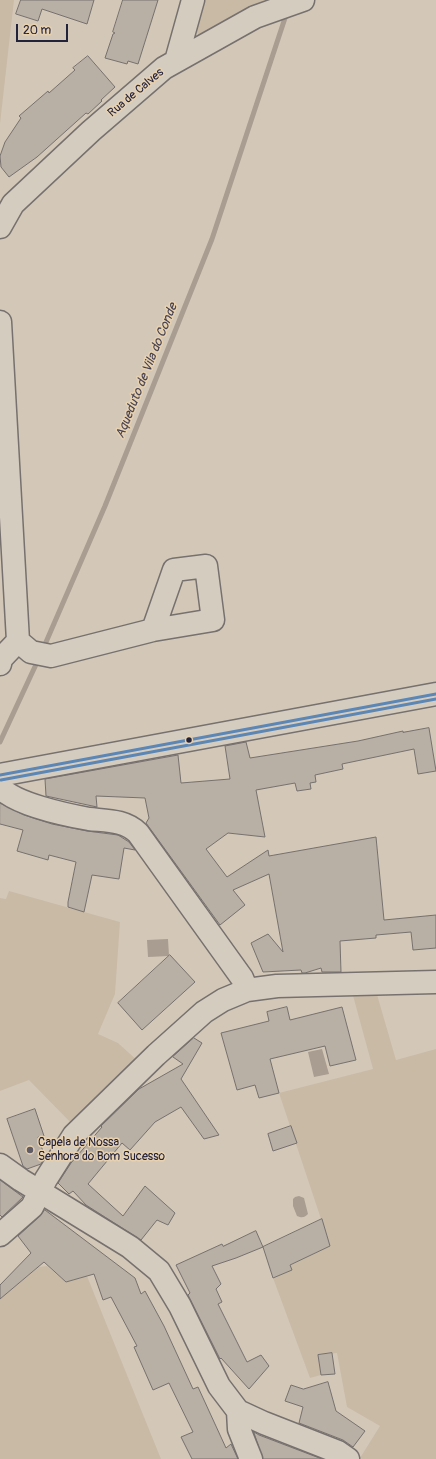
<!DOCTYPE html>
<html>
<head>
<meta charset="utf-8">
<style>
  body { margin:0 }
  #map { position:relative; width:436px; height:1459px; overflow:hidden; background:#d3c8b7; font-family:Pangolin,sans-serif }
  canvas { display:block }
  .scale { position:absolute; left:16px; top:24px; width:52px; height:18px; box-sizing:border-box; border:2px solid #22223b; border-top:0; padding-left:5px; font-size:12px; line-height:14px; white-space:nowrap; color:#22223b; -webkit-text-stroke:3px #e7d1b0; paint-order:stroke }
</style>
</head>
<body>
<div id="map">
<canvas width="436" height="1459"></canvas>
<div class="scale">20 m</div>
</div>
<script>
const ctx = document.querySelector('canvas').getContext('2d');
ctx.lineJoin = 'round';
function fillPath(path, color) { ctx.fillStyle = color; ctx.fill(path, 'evenodd'); }
function trace(path, color, width, dash) { ctx.strokeStyle = color; ctx.lineWidth = width; ctx.lineCap = dash ? 'butt' : 'round'; ctx.setLineDash(dash || []); ctx.stroke(path); }
function label(font, color, halo, rows, align = 'center') {
  ctx.font = font + ' Pangolin,sans-serif'; ctx.lineWidth = 3; ctx.setLineDash([]); ctx.textBaseline = 'middle'; ctx.strokeStyle = halo; ctx.fillStyle = color; for (const [text, x, y, turn = 0] of rows) {
    ctx.save(); ctx.translate(x, y); ctx.rotate((+turn || 0) * Math.PI / 180); ctx.textAlign = isNaN(turn) ? turn : align; if (halo) ctx.strokeText(text, 0, 0); ctx.fillText(text, 0, 0); ctx.restore();
  }
}
fillPath(new Path2D(`
  M0,0H14L0,124Z
  M203,0H272L201,36L194,31Z
  M9,891L120,922L115,994L98,1034L118,1043L139,1062L73,1125L29,1080L0,1091V898L6,899Z
  M376,991L396,1060L436,1049V1459H362L360,1458L380,1426L347,1407L337,1353L318,1355L321,1375L310,1378L273,1278L292,1270L290,1265L330,1246L279,1093L373,1069L352,992Z
  M47,1266L66,1282L87,1276L161,1459H0V1285L7,1293L39,1267Z`), '#c9baa6');
fillPath(new Path2D(`
  M168,939L169,956L148,957L147,940Z
  M322,1049L329,1074L314,1077L308,1052Z
  M299,1196L304,1198L308,1214C304,1218 302,1218 297,1216L293,1206V1199L295,1197Z`), '#a99c90');
trace(new Path2D(`
  M43,649L105,506L212,239L287,12
  M0,742L39,658`), '#a99c90', 5);
const building = new Path2D(`
  M21,0H94L87,24L42,9L38,21L16,14Z
  M123,0H158L138,64L128,61L127,64L105,58L113,34L115,33L113,32Z
  M88,56L115,87L101,100L102,101L88,114L86,113L37,157L9,177L1,167L0,156L5,142L21,118L19,116L48,91L49,93L75,70L73,68Z
  M429,728L436,771L418,774L414,749L342,764L343,769L315,775L316,782L310,783L311,789L297,791L295,783L256,790L265,837L228,833L206,849L227,877L268,850L269,856L376,837L384,920L436,915V948L413,950L411,932L376,935V938L340,941L341,972H322L321,968L305,973H302L301,970L263,972L251,943L268,934L283,952L269,874L233,890L245,905L220,925L146,823L149,818L145,798L96,796L97,807L46,796L45,779L178,755L181,783L230,779L225,746L246,742L250,758L358,741L403,731V732Z
  M0,803L24,815L52,824L87,831L118,835L129,842L135,850L124,848L119,879L92,875L84,912L68,907V902L76,862L49,855L48,860L17,851L23,830L0,824Z
  M170,955L195,982L142,1030L118,1003Z
  M287,1007L290,1020L342,1007L356,1060L330,1066L325,1046L270,1059L279,1093L259,1098L255,1085L237,1090L221,1033L269,1021L267,1012Z
  M194,1038L202,1043L181,1079L219,1135L204,1139L181,1107L155,1122L130,1150L122,1143L88,1184L123,1216L145,1186L175,1213L168,1225L157,1220L141,1240L86,1205L73,1191L69,1194L58,1183L71,1163L102,1127L101,1126L139,1089L183,1064L173,1057Z
  M35,1109L44,1136L38,1137L45,1157L41,1164L27,1169L23,1166L7,1119Z
  M291,1126L297,1143L273,1151L268,1134Z
  M0,1180L23,1197L2,1217L0,1215Z
  M45,1210L135,1278L141,1294L145,1291L164,1326L193,1389L198,1387L226,1448L231,1444L238,1459H192L181,1437L193,1432L169,1383L153,1390L134,1347L137,1346L111,1297L103,1300L94,1274L66,1282L44,1262L0,1299V1285L31,1253L18,1236L40,1216Z
  M322,1219L330,1246L290,1265L292,1270L273,1278L263,1247Z
  M256,1231L263,1247L236,1258L212,1266L221,1284L216,1289L222,1302L218,1304L247,1362L261,1355L269,1366L249,1389L221,1358L220,1359L188,1295L190,1293L176,1265L222,1244L223,1246Z
  M332,1353L335,1374L321,1375L318,1355Z
  M328,1382L336,1411L365,1431L353,1447L343,1440L299,1423L303,1407L285,1401L291,1385L303,1389Z
  M254,1432L259,1435L322,1459H263Z`);
fillPath(building, '#b8afa5');
trace(building, '#76716e', 1);
const minor = new Path2D(`
  M176,61L193,0
  M0,227L13,204L91,131L164,68L255,17L303,0
  M0,322L18,641L1,659L0,664
  M18,641L31,652L51,656L153,630L213,620L206,566L174,570L153,630
  M0,787C14,804 67,815 89,819C107,821 125,820 138,833L242,978L247,990
  M0,1165L21,1180L130,1247L159,1271L180,1306L219,1386L238,1411L264,1423L338,1452L348,1459
  M0,1235L32,1207L46,1179L74,1135L156,1055L204,1012L223,1000L247,990L277,986L436,982
  M238,1411L239,1429L251,1459`);
const major = new Path2D(`
  M0,775L436,694`);
trace(minor, '#76716e', 25);
trace(major, '#76716e', 25);
trace(minor, '#d5ccc0', 22);
trace(major, '#d5ccc0', 22);
trace(new Path2D(`
  M0,775L436,694`), '#5c86b4', 3);
trace(new Path2D(`
  M1,780L436,699`), '#5c86b4', 3);
for (const [x, y, r, color] of [
  [189,740,3.5,"#22223b"],
  [30,1150,4,"#605c66"]
]) { const dot = new Path2D(); dot.arc(x, y, r, 0, 2 * Math.PI); ctx.fillStyle = color; ctx.fill(dot); trace(dot, '#e7d1b0', 1.5); }
label('12px', '#22223b', '#e7d1b0', [
  ["Rua de Calves",136,93,-40]
]);
label('12px', '#22223b', '#e7d1b0', [
  ["Capela de Nossa",38,1143],
  ["Senhora do Bom Sucesso",38,1157]
], 'left');
label('italic 13px', '#454150', '#e7d1b0', [
  ["Aqueduto de Vila do Conde",147,371,-68]
]);
</script>
</body>
</html>
